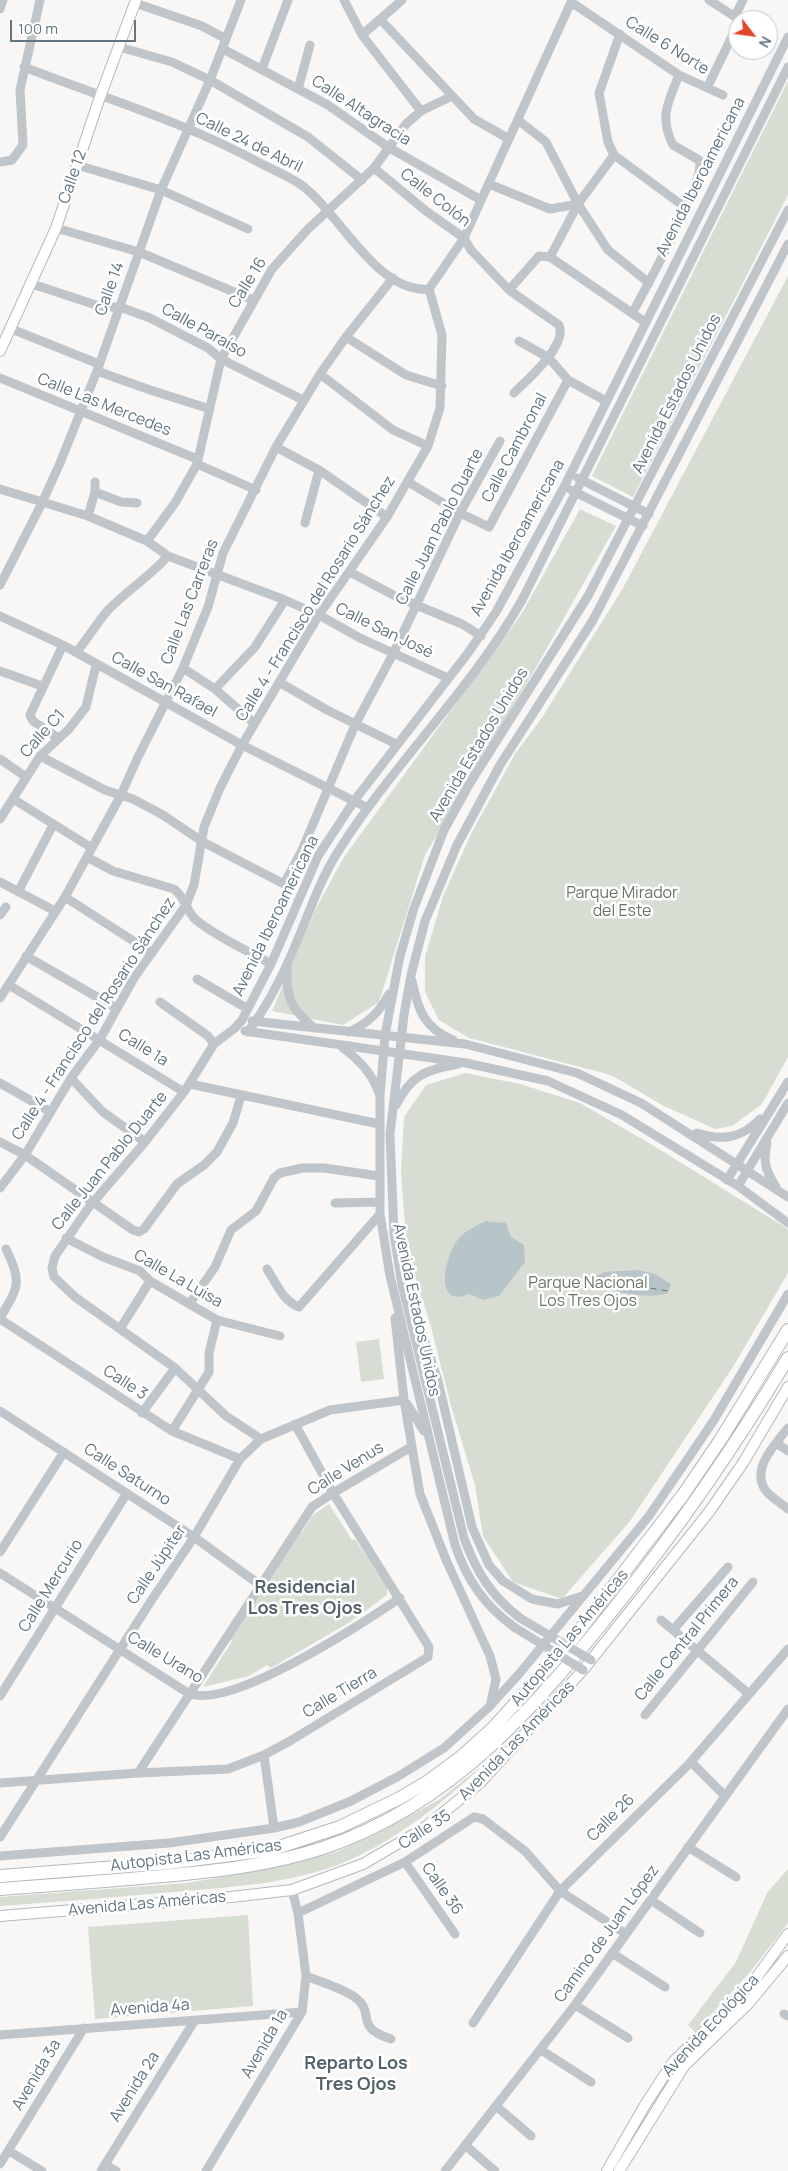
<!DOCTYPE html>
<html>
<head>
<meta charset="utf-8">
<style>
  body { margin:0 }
  #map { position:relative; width:788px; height:2171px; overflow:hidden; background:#f8f7f5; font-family:Manrope,sans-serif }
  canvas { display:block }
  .north { position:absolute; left:728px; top:10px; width:50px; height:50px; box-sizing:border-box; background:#fff; border:1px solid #c0c8cc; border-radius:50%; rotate:120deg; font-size:14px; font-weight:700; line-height:20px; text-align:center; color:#627580 }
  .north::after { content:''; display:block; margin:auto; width:18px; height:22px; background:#e34529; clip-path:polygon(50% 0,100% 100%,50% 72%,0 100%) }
  .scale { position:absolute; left:10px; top:20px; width:126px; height:22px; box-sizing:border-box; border:2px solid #627580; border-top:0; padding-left:6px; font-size:15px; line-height:18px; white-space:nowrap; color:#627580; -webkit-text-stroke:4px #fff; paint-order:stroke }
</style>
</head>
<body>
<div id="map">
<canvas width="788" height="2171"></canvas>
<div class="north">N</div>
<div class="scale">100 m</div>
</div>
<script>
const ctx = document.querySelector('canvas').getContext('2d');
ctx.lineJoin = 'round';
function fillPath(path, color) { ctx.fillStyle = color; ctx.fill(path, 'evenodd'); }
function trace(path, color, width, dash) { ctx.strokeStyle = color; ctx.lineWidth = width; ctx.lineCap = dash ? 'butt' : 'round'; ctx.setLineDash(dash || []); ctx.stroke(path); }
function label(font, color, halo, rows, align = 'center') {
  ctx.font = font + ' Manrope,sans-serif'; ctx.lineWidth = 5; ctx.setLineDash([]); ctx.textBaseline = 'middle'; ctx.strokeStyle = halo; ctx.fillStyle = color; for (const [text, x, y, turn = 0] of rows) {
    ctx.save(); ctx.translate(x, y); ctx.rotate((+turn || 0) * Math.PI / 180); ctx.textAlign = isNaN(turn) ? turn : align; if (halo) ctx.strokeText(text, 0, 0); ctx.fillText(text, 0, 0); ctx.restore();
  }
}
fillPath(new Path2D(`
  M788,81V195L633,497L592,476Z
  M788,276V1057L762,1104L732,1126L715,1129L662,1105L611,1075L469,1038L439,1020L425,992V957L443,896L472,832L515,754L543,716L623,588Z
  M580,509L616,526L538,664L425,855L379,1002L343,1025L272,1011L315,910L344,857L522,613Z
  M465,1073L520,1084L580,1103L654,1146L788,1229V1273L733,1367L630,1521L562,1599L513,1582L483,1536L475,1485L451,1406L431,1327L407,1251L401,1172L404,1117L426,1085Z
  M379,1339L384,1379L361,1382L356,1342Z
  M329,1504L352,1540L355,1539L387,1587V1595L350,1622L271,1668L267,1665L249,1676L203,1687L232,1641L229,1639L300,1531L302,1532L313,1515Z
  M484,1764C444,1803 396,1840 345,1862C291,1884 231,1887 174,1892C116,1897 58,1902 0,1906V1897L187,1883L284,1866L336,1852L380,1832L440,1799Z
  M788,1869V1923L752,1970L695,2032L688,2025L736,1962L767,1893Z
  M248,1915L253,2006L95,2019L88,1927Z`), '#d8ddd4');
fillPath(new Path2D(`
  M486,1221L506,1223L511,1237L524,1245L525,1262L499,1296L483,1300L469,1294L460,1297L452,1296C437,1286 449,1250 459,1238C465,1231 477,1225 486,1221Z
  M638,1270L655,1274L671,1284L668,1293C651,1299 611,1294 597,1282V1276L604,1272Z`), '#b8c5c8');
trace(new Path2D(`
  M597,1276L629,1285L669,1291`), '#5e757b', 1, [6, 5]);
const major = new Path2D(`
  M0,351L56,228L100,97L136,0
  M0,1916L231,1897L292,1890L363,1864L423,1829L481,1782L583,1670L709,1512L743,1463L788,1387
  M607,2171L645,2105L673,2062L751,1985L788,1934
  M619,2171L684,2066L748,2004L788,1956`);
const highway = new Path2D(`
  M0,1876L168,1863L270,1850L340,1827L400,1798L427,1782L462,1756L492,1729L566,1648L683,1495L721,1439L788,1330
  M0,1889C54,1885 108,1881 163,1876C217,1871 271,1865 323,1848C454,1804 537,1705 620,1601C682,1523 737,1443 788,1358`);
trace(major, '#b4b9bd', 12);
trace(highway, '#b4b8bb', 14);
trace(new Path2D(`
  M344,0L362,35L421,111
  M709,0L740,20
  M571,2L679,75L723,95
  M135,3L202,26L226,39
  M0,9L3,0
  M735,16L743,0
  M381,20L474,119L509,139
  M620,34L599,93L608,142L614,155L686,208
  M362,35L402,0
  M119,47L172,62L210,80L308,137L362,180
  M223,49L328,105L388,147L481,200
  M24,67C104,98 185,122 260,163C273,170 288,176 300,184C339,211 376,294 429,289
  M262,69L288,0
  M707,88L738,24
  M298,89L310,45
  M518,120L546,142L578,204L608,250L649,283
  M0,162L12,160L23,145L20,90L40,0
  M77,165L161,190L248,229
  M374,168L426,211L464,238L471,250L509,290L559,325C568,345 527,380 514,393
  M489,184L550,209L578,204
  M56,228L139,252L253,300
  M550,257L645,322
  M29,283L102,307H120L150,318L208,348L221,359L303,400
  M509,290L539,256L550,257L578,204L614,155
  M633,312C645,289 707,179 699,160L673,145C659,117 668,102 679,75
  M9,328L99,364
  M346,337L406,375L442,386
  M519,341L549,358L568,380L606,401
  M97,371L150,390L210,409
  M320,374L393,430L428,446
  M0,378L197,459
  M276,447L319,470L387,517
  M197,464L256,490
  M578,478L649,514
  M408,482L460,513L489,527L568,380
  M0,489L88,516L147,541L168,556L285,600L319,615L360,638L448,678
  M571,490L643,526
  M95,492L121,502L137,503
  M88,516L95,492V482
  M305,523L319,470
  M147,541L175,503L197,464L221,359L272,269L308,229L374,168L406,124L421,111L452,96
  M350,572L397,597L462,624L481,636
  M0,585L42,503L60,463L97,371L161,190L210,80L241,0
  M0,616L63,645L242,745L368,808
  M75,651L78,650C89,637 98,621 109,609C128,590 150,576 168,556
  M183,668L215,689L254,723
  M0,671L42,686
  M279,682L327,710L396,744
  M215,689L255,647L285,600
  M58,738L33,721L30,715L63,645
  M40,756L105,790L133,799L163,815L203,842L284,884L302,850L355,725L393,654L460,513L500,441
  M0,759L26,777
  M13,799L92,848
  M0,819L40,756L69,729L86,707L96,665
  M87,857L113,871L174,889C185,897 186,911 196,920C218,938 247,950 271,964
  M0,882L55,911
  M18,892L53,825
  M65,897L152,953
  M0,915L6,907
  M26,956L116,1008
  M287,968C286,999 291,1008 314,1028
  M197,979L248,1009
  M412,981C418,1010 424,1028 453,1040
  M9,985L184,1092
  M0,998L65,897L121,795L137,759L183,668L208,607L223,553L276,447L320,374L346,337L393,278
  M160,1002L208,1036L214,1044
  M252,1021L465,1044L577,1073L641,1103L788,1197
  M245,1031L466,1063L548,1081L622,1115L738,1186L788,1223
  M248,1032C264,1010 278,985 289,960C306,923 317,884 339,850C394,763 471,690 522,600L788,67
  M349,1032C368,1023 379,1013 389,994
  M342,1047C359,1060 372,1073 379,1093
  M71,1078L103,1112L145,1142
  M0,1083L49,1111
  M190,1084L379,1124
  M396,1105C412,1074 426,1070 458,1064
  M697,1133C721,1141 741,1139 760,1119
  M0,1142L25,1155L133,1230L139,1232L144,1229L177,1184L204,1165L217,1152L233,1123L241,1096
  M767,1143C763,1163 765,1169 776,1187
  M727,1180L788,1082
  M738,1186L788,1103
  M0,1188L25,1155L71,1078L100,1039L134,978L186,905L194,885L204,827L220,788L242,745L319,615L387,517L428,446L440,408L442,335L429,289L464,238L572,0
  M335,1203L380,1202
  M66,1238L103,1257L140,1271L150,1281L217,1320L280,1336
  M267,1269C276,1283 283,1301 299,1307L380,1214
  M412,1302L438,1381L472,1527L489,1565L503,1581L532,1599L558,1604L582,1596
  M190,1303L215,1267L231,1230L256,1211L274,1178L280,1173L302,1168H324L379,1176
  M0,1318C18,1287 23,1283 6,1249
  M395,1318L404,1400L420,1494L447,1562L490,1656L496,1679L491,1702
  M0,1319L172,1431L240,1459
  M120,1329L150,1281
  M407,1404L424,1431
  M0,1411L194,1537L260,1585
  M142,1413L175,1368
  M788,1428C775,1444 750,1470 766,1491C772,1498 781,1503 788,1509
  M172,1431L209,1372V1353L217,1320
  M261,1439L226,1416L175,1368L75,1297L54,1277L52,1268L55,1256L89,1207L145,1142L184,1092L214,1044L235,1028L242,1020L271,964L318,856L354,801L468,653L496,612L564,487L788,37
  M776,1443L788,1451
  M0,1552L64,1452
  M0,1573L188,1693C228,1712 363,1623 400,1598
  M520,1618C491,1596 476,1571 464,1538L402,1285L394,1235L390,1134L404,1015L411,975L425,921L457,845L500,765L593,620L788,244
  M661,1620L749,1694
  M514,1627C484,1605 467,1580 455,1545L390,1276L380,1214V1096L385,1035L400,956L414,908L444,830L470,783L588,596L788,210
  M673,1630L728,1567
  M0,1696L127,1493
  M645,1715L753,1582
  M264,1755L274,1828
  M691,1762L724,1795
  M138,1773L312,1507L333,1493L411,1447
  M0,1783L138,1773L228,1769L264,1755L290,1741L428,1657L429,1647L333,1493L295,1424
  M0,1837L151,1601L194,1537L240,1459L261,1439L330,1410L404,1400
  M688,1847L736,1877
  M0,1856L169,1843L274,1828L299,1822L351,1801L397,1777L444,1748L489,1707L519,1674L649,1516L714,1420L788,1294
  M405,1862L455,1934
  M651,1900L700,1933
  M298,1913L405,1862L474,1817L483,1819L525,1851L560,1891L626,1934
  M612,1953L665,1987
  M306,1976C321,1982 343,1988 356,1998C376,2014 353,2027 391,2039
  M575,2005L628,2038
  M784,2014L788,2016
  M473,2023L560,1891L688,1765L788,1649
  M0,2035L302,2012
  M541,2050L591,2082
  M496,2106L531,2136
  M465,2145L495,2171
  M9,2151L42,2171
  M0,2164L84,2028
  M105,2164L116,2171
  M101,2171L195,2020
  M206,2171L302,2012L306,1976L298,1913L292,1890
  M445,2171L575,2005L788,1709`), '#c0c5c9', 9);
trace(major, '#fff', 10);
trace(highway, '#fff', 12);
trace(new Path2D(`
  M520,1618L591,1660
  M514,1627L583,1670`), '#c0c5c9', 9);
label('16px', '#627580', '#fff', [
  ["Calle 6 Norte",667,46,32],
  ["Calle Altagracia",361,111,33],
  ["Calle 24 de Abril",249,143,26],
  ["Calle 12",73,177,-71],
  ["Avenida Iberoamericana",701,177,-63],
  ["Calle Colón",435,198,38],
  ["Calle 16",248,283,-58],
  ["Calle 14",110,289,-70],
  ["Calle Paraíso",204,331,29],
  ["Avenida Estados Unidos",677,394,-63],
  ["Calle Las Mercedes",104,405,22],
  ["Calle Cambronal",515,448,-62],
  ["Calle Juan Pablo Duarte",440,527,-63],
  ["Avenida Iberoamericana",518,538,-61],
  ["Calle 4 - Francisco del Rosario Sánchez",316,599,-58],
  ["Calle Las Carreras",190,602,-69],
  ["Calle San José",384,631,26],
  ["Calle San Rafael",164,685,29],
  ["Calle C1",43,734,-48],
  ["Avenida Estados Unidos",479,745,-59],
  ["Avenida Iberoamericana",276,916,-64],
  ["Calle 4 - Francisco del Rosario Sánchez",94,1019,-57],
  ["Calle 1a",143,1048,32],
  ["Calle Juan Pablo Duarte",110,1161,-51],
  ["Calle La Luisa",178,1279,30],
  ["Avenida Estados Unidos",416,1310,78],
  ["Calle 3",125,1383,33],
  ["Calle Venus",346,1469,-32],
  ["Calle Saturno",127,1475,33],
  ["Calle Júpiter",157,1565,-56],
  ["Calle Mercurio",51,1586,-58],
  ["Autopista Las Américas",570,1638,-50],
  ["Calle Central Primera",687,1639,-51],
  ["Calle Urano",165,1658,31],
  ["Calle Tierra",340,1693,-31],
  ["Avenida Las Américas",517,1741,-46],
  ["Calle 26",611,1818,-45],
  ["Calle 35",425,1830,-33],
  ["Autopista Las Américas",196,1856,-7],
  ["Calle 36",442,1889,55],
  ["Avenida Las Américas",147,1904,-5],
  ["Camino de Juan López",607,1934,-54],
  ["Avenida 4a",150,2008,-4],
  ["Avenida Ecológica",711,2026,-47],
  ["Avenida 1a",265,2044,-60],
  ["Avenida 3a",37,2075,-59],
  ["Avenida 2a",135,2087,-58]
]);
label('16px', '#677861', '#fff', [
  ["Parque Mirador",622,894],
  ["del Este",622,912],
  ["Parque Nacional",588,1284],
  ["Los Tres Ojos",588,1302]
]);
label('bold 18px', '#54636b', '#fff', [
  ["Residencial",305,1588],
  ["Los Tres Ojos",305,1609],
  ["Reparto Los",356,2064],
  ["Tres Ojos",356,2085]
]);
</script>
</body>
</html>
